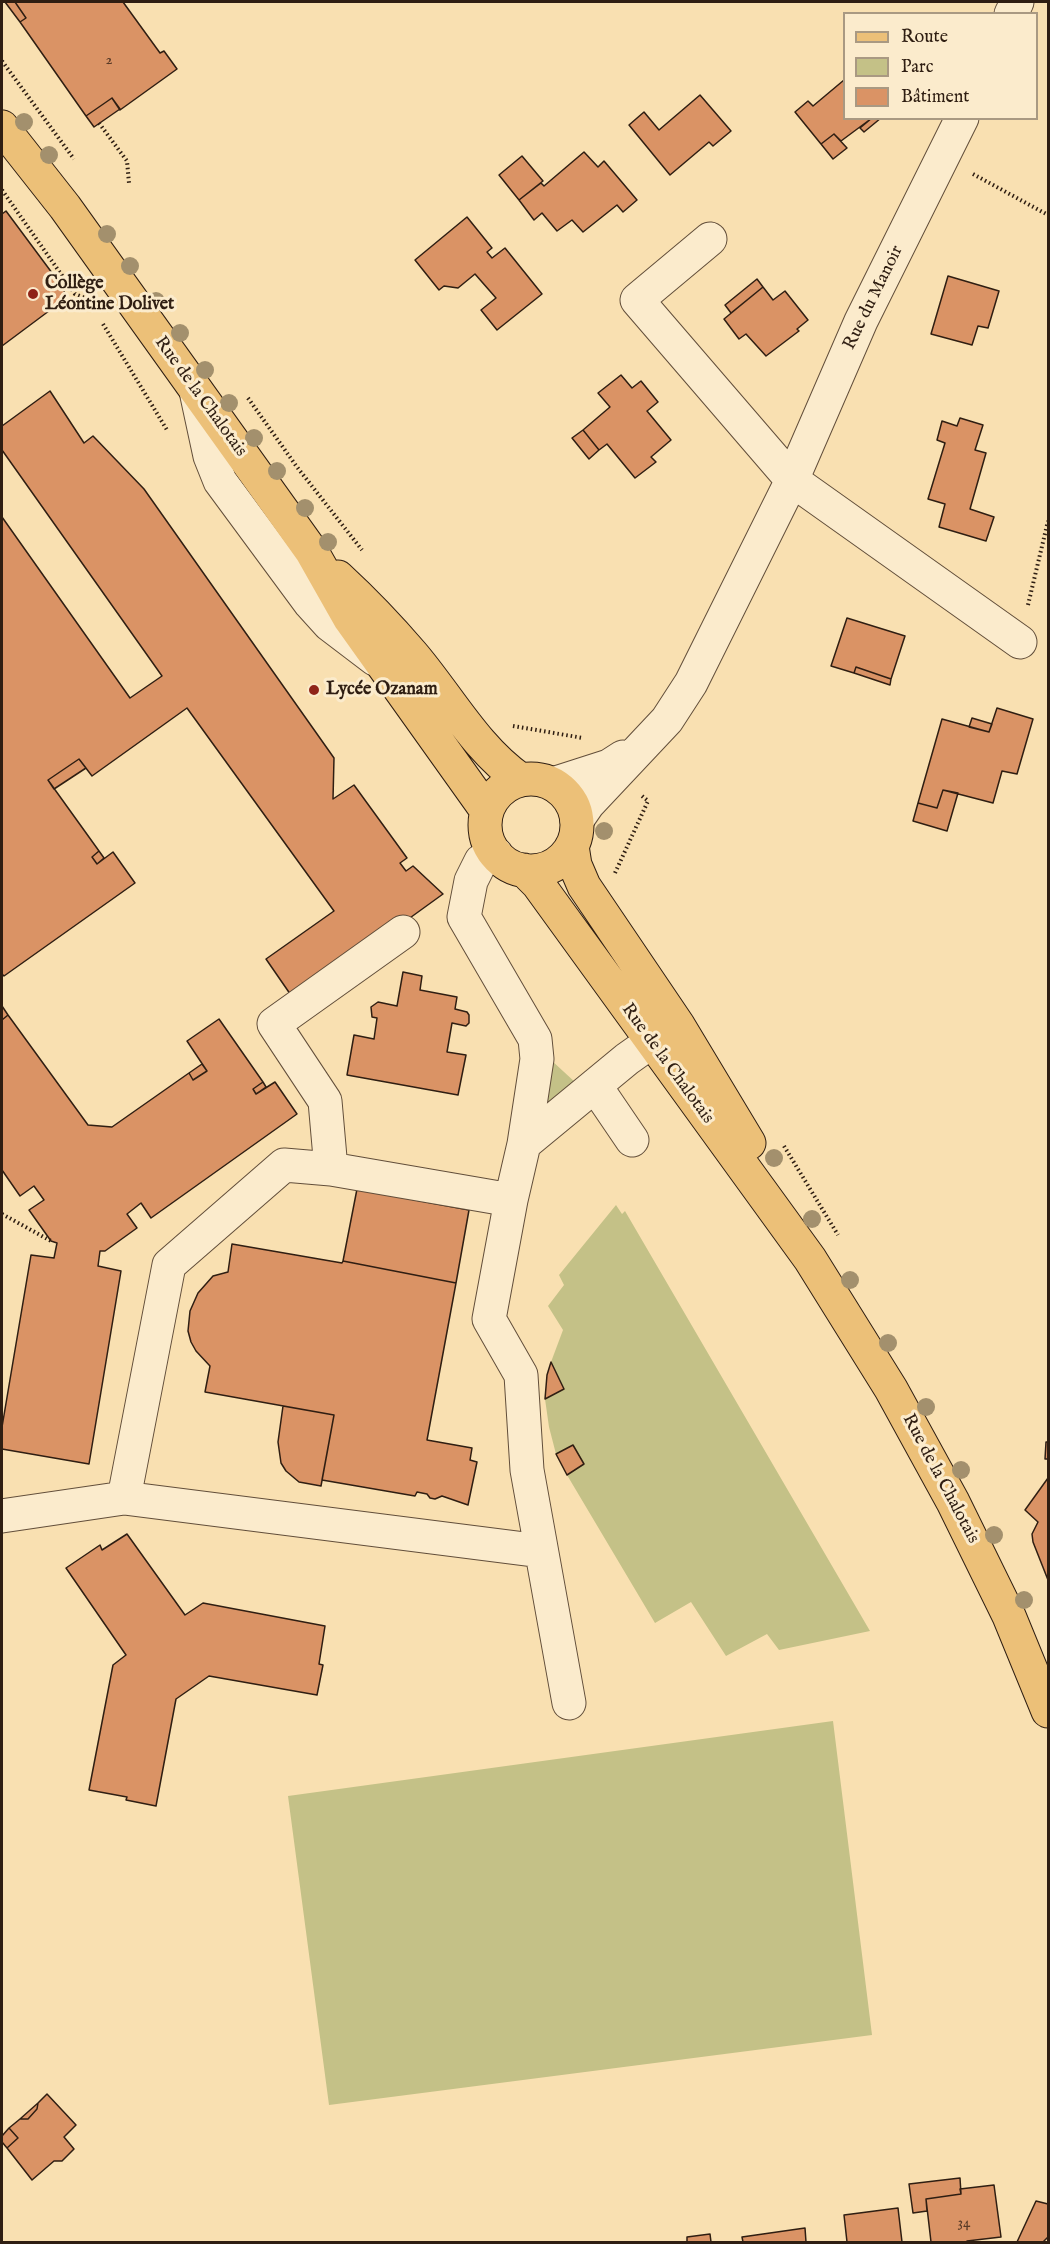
<!DOCTYPE html>
<html>
<head>
<meta charset="utf-8">
<style>
  body { margin:0 }
  #map { position:relative; width:1050px; height:2244px; overflow:hidden; background:#f9e0b1; font-family:"IM FELL English",serif }
  canvas { display:block }
  .frame { position:absolute; inset:0; border:3px solid #2f1e12; pointer-events:none }
  .legend { position:absolute; left:843px; top:12px; width:195px; height:108px; box-sizing:border-box; background:#fbebcc; border:2px solid #a99982; margin:0; padding:8px 10px; list-style:none; font-size:18px; color:#2f1e12 }
  .legend li { display:flex; align-items:center; gap:12px; height:30px }
  .legend b { width:30px; border:2px solid #a99982 }
</style>
</head>
<body>
<div id="map">
<canvas width="1050" height="2244"></canvas>
<div class="frame"></div>
<ul class="legend">
<li><b style="height:8px;background:#ecc078"></b>Route</li>
<li><b style="height:16px;background:#c4c187"></b>Parc</li>
<li><b style="height:16px;background:#da9365"></b>Bâtiment</li>
</ul>
</div>
<script>
const ctx = document.querySelector('canvas').getContext('2d');
ctx.lineJoin = 'round';
function fillPath(path, color) { ctx.fillStyle = color; ctx.fill(path, 'evenodd'); }
function trace(path, color, width, dash) { ctx.strokeStyle = color; ctx.lineWidth = width; ctx.lineCap = dash ? 'butt' : 'round'; ctx.setLineDash(dash || []); ctx.stroke(path); }
function label(font, color, halo, rows, align = 'center') {
  ctx.font = font + ' "IM FELL English",serif'; ctx.lineWidth = 6; ctx.setLineDash([]); ctx.textBaseline = 'middle'; ctx.strokeStyle = halo; ctx.fillStyle = color; for (const [text, x, y, turn = 0] of rows) {
    ctx.save(); ctx.translate(x, y); ctx.rotate((+turn || 0) * Math.PI / 180); ctx.textAlign = isNaN(turn) ? turn : align; if (halo) ctx.strokeText(text, 0, 0); ctx.fillText(text, 0, 0); ctx.restore();
  }
}
fillPath(new Path2D(`
  M551,1060L576,1083L544,1119Z
  M616,1205L622,1214L625,1211L870,1631L779,1650L767,1634L726,1656L691,1602L655,1623L567,1475L584,1464L556,1454L549,1427L545,1399L564,1388L551,1362L563,1330L548,1306L564,1285L559,1275Z
  M833,1721L872,2035L329,2105L288,1796Z`), '#c4c187');
const building = new Path2D(`
  M5,2H15L26,18L20,22Z
  M15,2H123L160,53L164,51L177,69L120,110L112,98L86,116L20,22L26,18Z
  M844,80V118H872L841,141L834,134L821,144L795,112L808,101L813,106Z
  M700,95L731,131L713,146L709,142L670,175L629,125L644,112L659,130Z
  M112,98L120,109L94,127L86,116Z
  M872,118H881L864,132L860,128Z
  M834,134L847,148L833,159L821,144Z
  M584,152L598,167L604,161L637,200L623,212L617,205L583,232L572,220L557,231L542,213L534,220L519,200L541,183L544,186Z
  M522,156L543,181L519,200L499,175Z
  M6,211L64,289L65,299L2,346V214Z
  M467,217L492,248L487,252L492,258L505,248L542,294L497,330L481,310L496,298L475,274L458,288L444,286L439,290L415,260Z
  M948,276L999,291L988,328L978,326L972,345L931,334Z
  M757,279L763,287L731,313L725,305Z
  M763,287L773,300L785,291L808,320L797,329L799,331L795,334L766,356L746,334L739,339L724,319Z
  M621,375L632,388L641,381L658,402L647,411L671,440L651,457L656,462L635,478L607,444L599,450L583,430L610,407L598,393Z
  M50,391L84,443L93,436L144,489L334,758L333,799L354,785L407,858L400,863L406,871L413,866L443,894L295,1001L266,959L334,911L187,708L92,776L79,759L48,780L99,851L92,857L97,864L113,852L135,883L4,976L2,974V517L130,698L162,676L2,450V426Z
  M960,418L983,425L975,450L986,453L970,509L994,517L986,541L939,527L945,504L928,499L945,443L937,440L942,421L957,426Z
  M583,430L599,450L589,459L572,438Z
  M847,618L905,636L891,679L856,667L854,673L831,666Z
  M856,667L891,679L890,685L854,673Z
  M997,708L1033,719L1017,774L1002,771L993,803L943,790L937,808L918,803L942,719L989,732Z
  M972,718L992,724L989,732L969,727Z
  M79,759L86,768L54,789L48,780Z
  M943,790L958,793L947,831L913,821L918,803L937,808Z
  M99,851L104,858L97,864L92,857Z
  M403,972L422,976L420,990L457,997L455,1009L467,1012L469,1015V1023L466,1026L452,1023L447,1052L466,1055L458,1095L347,1075L354,1035L374,1039L377,1018L372,1017L371,1007L378,1002L397,1006Z
  M2,1006L8,1015L2,1020Z
  M8,1015L88,1125L112,1127L189,1073L193,1080L207,1071L187,1041L219,1019L263,1082L253,1089L256,1094L275,1082L297,1114L151,1218L141,1203L127,1214L137,1228L105,1251H100L98,1266L121,1271L89,1464L2,1449V1427L31,1255L54,1258L57,1243L51,1241L29,1210L44,1200L34,1186L20,1196L2,1170V1020Z
  M202,1064L207,1071L193,1080L189,1073Z
  M263,1082L266,1087L256,1094L253,1089Z
  M357,1189L469,1210L456,1283L343,1261Z
  M232,1244L342,1263L343,1261L456,1283L427,1440L472,1448L470,1460L477,1462L468,1505L442,1496L435,1499L430,1498L427,1494L417,1492L415,1496L322,1480L334,1415L205,1392L210,1366L196,1351L191,1342L188,1331L190,1311L198,1293L213,1276L228,1272Z
  M551,1362L564,1389L545,1399L547,1375Z
  M283,1406L334,1415L321,1486L299,1482L286,1471L281,1463L278,1442Z
  M1046,1442H1048V1459H1045Z
  M573,1445L584,1464L567,1475L556,1454Z
  M1048,1478V1580L1033,1542L1032,1534L1038,1522L1025,1510Z
  M127,1534L185,1615L203,1603L325,1626L319,1664L323,1665L317,1695L209,1676L176,1699L156,1806L126,1800L127,1797L89,1790L113,1665L126,1655L66,1568L100,1545L102,1550Z
  M47,2094L76,2125L64,2137L74,2149L62,2161H54L32,2180L7,2148L18,2138L9,2128L20,2119H28L37,2109L38,2103Z
  M38,2103L37,2109L28,2119H20Z
  M9,2128L18,2138L7,2148L2,2142V2136Z
  M960,2178L961,2194L926,2199L927,2211L913,2213L909,2184Z
  M994,2185L1001,2237L967,2241V2242H931L926,2199L961,2194L960,2189Z
  M1036,2201L1048,2204V2237L1043,2242H1017Z
  M898,2208L902,2242H847L844,2215Z
  M805,2228L806,2242H743L742,2237Z
  M710,2234L711,2242H685H687V2237Z`);
fillPath(building, '#da9365');
trace(building, '#2f1e12', 1.5);
const minor = new Path2D(`
  M1011,14L1017,2
  M710,239L637,300L792,480L1020,642
  M196,391L210,456L220,481L310,603L329,624L375,659
  M553,784L609,766L623,757
  M577,820L588,804L667,720L691,683L792,480L861,321L962,118
  M496,854L481,861L471,881L464,917L535,1039L537,1059L524,1144
  M403,932L274,1024L325,1101L331,1169L284,1165L169,1265L124,1498L541,1551
  M596,1087L632,1140
  M331,1169L511,1200
  M2,1516L124,1498
  M569,1703L527,1470L521,1375L489,1319L511,1200L524,1144L627,1059L651,1042`);
const major = new Path2D(`
  M2,127L65,207L312,552L350,619L487,811
  M338,577C364,601 389,627 412,654C448,696 475,748 521,780
  M485 825a46 46 0 1 1 92 0a46 46 0 1 1-92 0Z
  M572,846L575,865L584,886L678,1025L749,1143
  M524,870L538,884L810,1259L891,1389L953,1502L1009,1616L1048,1711`);
trace(minor, '#624e3a', 35);
trace(major, '#2f1e12', 35);
trace(new Path2D(`
  M2,61L74,159
  M99,123L127,161L129,183
  M973,174L1048,215
  M2,190L75,294L85,298
  M103,324L167,430
  M248,398L297,467L362,550
  M1028,605L1048,521
  M513,726L583,738
  M615,873L648,801L641,795
  M784,1146L838,1235
  M2,1214L51,1241`), '#2f1e12', 4, [1.5, 3]);
trace(minor, '#fbebcc', 33);
trace(major, '#ecc078', 33);
ctx.fillStyle = '#a3906d';
for (const [x, y] of [
  [24,122],
  [49,155],
  [107,234],
  [130,266],
  [156,301],
  [180,333],
  [205,370],
  [229,403],
  [254,438],
  [277,471],
  [305,508],
  [328,542],
  [604,831],
  [774,1158],
  [812,1219],
  [850,1280],
  [888,1343],
  [926,1407],
  [961,1470],
  [994,1535],
  [1024,1600]
]) { ctx.beginPath(); ctx.arc(x, y, 9, 0, 2 * Math.PI); ctx.fill(); }
for (const [x, y, r, color] of [
  [33,294,6,"#8f2418"],
  [314,690,6,"#8f2418"]
]) { const dot = new Path2D(); dot.arc(x, y, r, 0, 2 * Math.PI); ctx.fillStyle = color; ctx.fill(dot); trace(dot, '#fbebcc', 2); }
label('15px', '#5a3b27', null, [
  ["2",109,61],
  ["34",964,2224]
]);
label('bold 18px', '#2f1e12', '#fbebcc', [
  ["Collège",45,284],
  ["Léontine Dolivet",45,305],
  ["Lycée Ozanam",326,690]
], 'left');
label('18px', '#2f1e12', '#fbebcc', [
  ["Rue du Manoir",874,298,-64],
  ["Rue de la Chalotais",200,397,54],
  ["Rue de la Chalotais",667,1064,54],
  ["Rue de la Chalotais",940,1479,62]
]);
</script>
</body>
</html>
